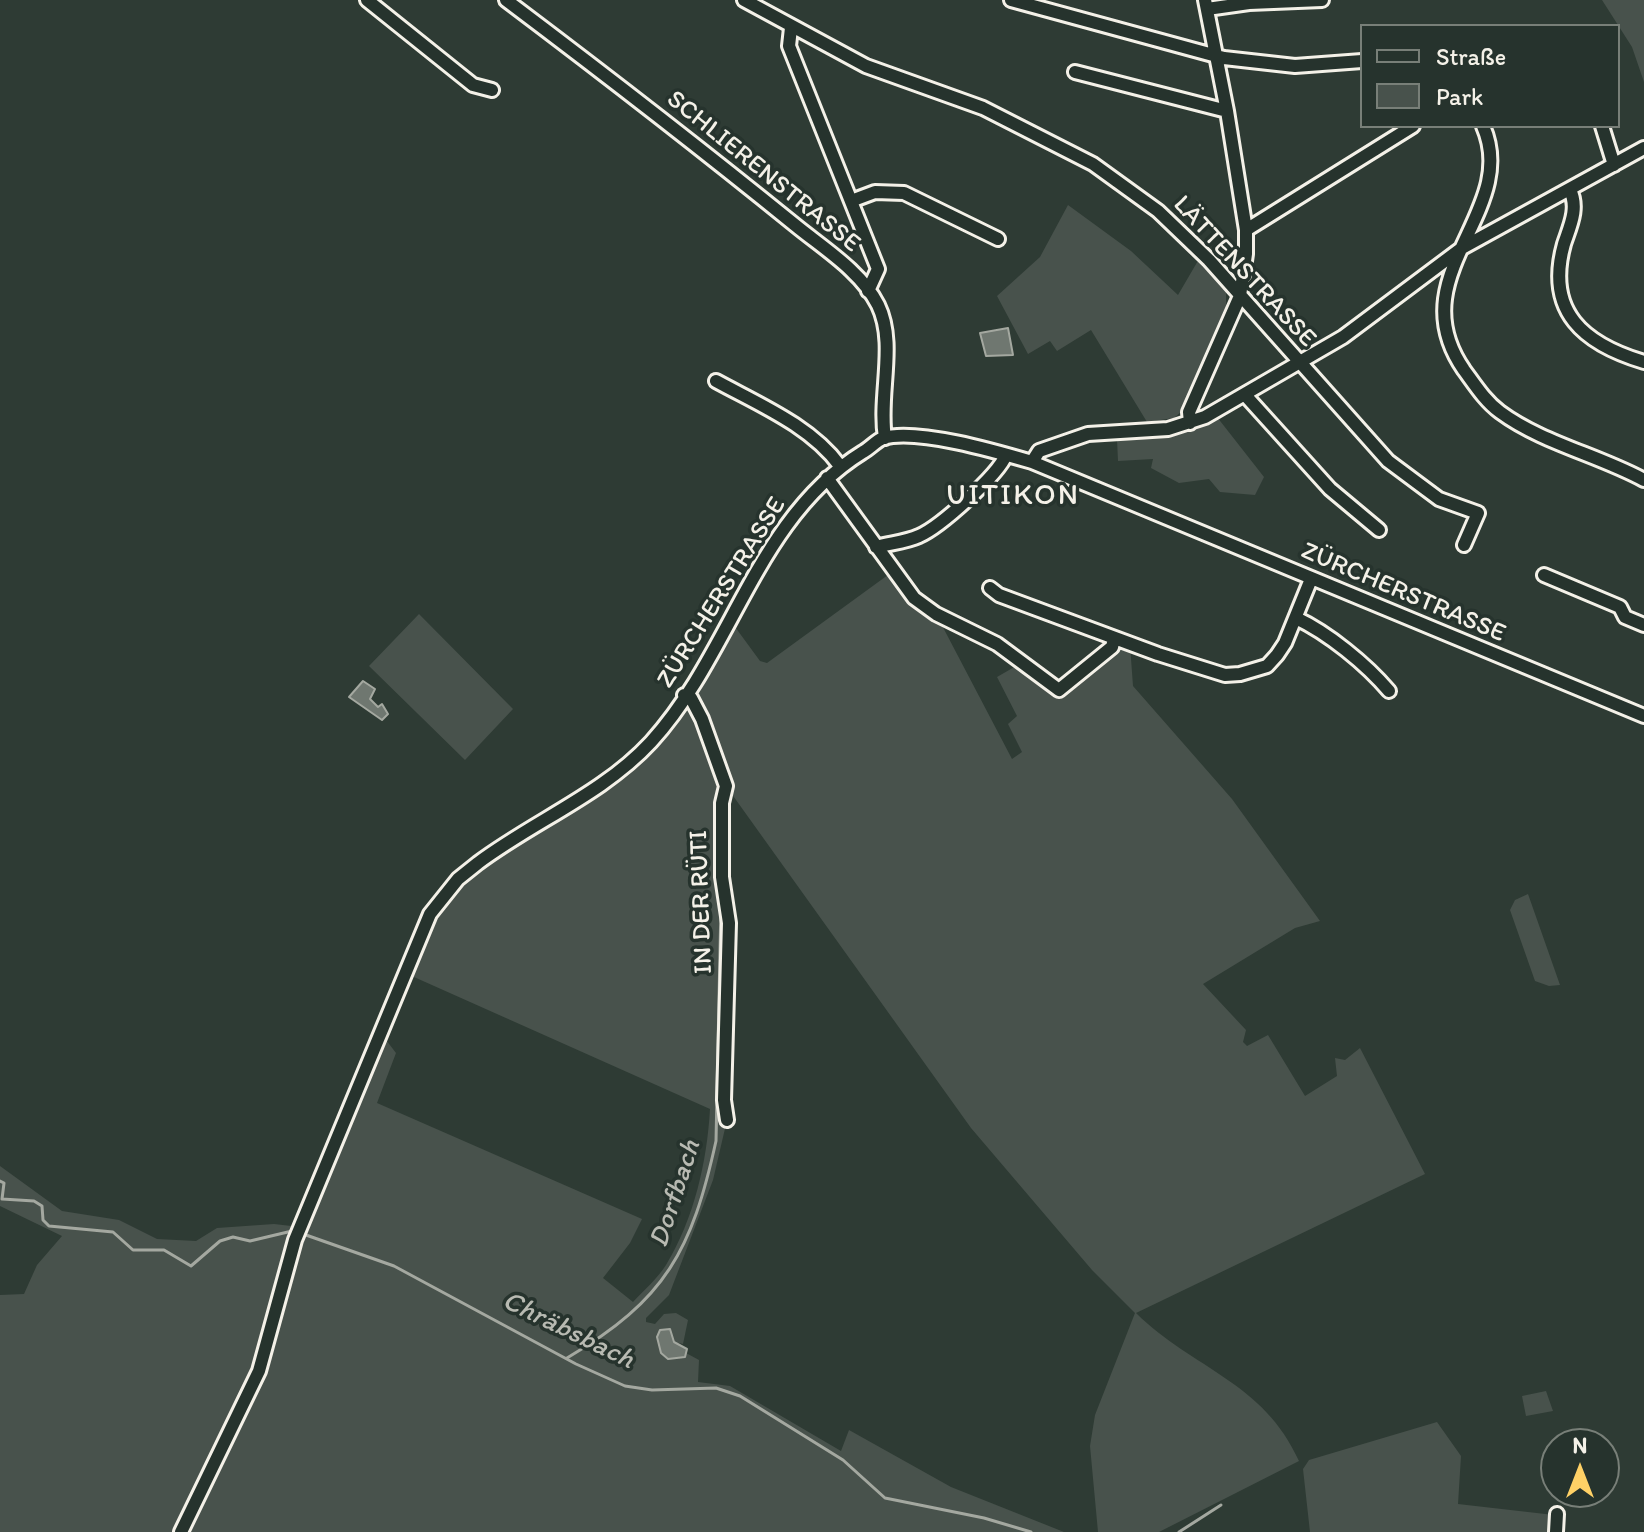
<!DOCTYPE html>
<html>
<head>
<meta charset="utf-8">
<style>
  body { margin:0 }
  #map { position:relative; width:1644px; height:1532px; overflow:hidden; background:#2e3b34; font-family:Itim,sans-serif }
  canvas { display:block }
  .legend { position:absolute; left:1360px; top:24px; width:260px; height:104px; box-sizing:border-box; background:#26332d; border:2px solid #787f78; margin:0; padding:10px 14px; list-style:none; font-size:24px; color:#f4f1e8 }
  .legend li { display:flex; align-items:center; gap:16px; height:40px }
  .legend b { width:40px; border:2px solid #787f78 }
  .north { position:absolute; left:1540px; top:1428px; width:80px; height:80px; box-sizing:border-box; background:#26332d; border:2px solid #787f78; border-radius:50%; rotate:0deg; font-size:22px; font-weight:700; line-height:32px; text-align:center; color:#f4f1e8 }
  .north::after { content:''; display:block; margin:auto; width:28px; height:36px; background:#ffd166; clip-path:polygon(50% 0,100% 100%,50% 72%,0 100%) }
</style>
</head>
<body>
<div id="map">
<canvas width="1644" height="1532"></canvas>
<ul class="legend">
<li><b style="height:10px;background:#26332d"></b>Straße</li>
<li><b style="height:22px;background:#48524c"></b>Park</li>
</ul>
<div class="north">N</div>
</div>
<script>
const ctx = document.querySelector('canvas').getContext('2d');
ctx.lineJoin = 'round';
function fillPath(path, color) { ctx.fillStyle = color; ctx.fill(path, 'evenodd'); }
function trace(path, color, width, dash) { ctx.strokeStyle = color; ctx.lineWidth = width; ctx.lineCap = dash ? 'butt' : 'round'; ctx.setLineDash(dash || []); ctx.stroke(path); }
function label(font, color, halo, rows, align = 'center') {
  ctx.font = font + ' Itim,sans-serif'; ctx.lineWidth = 7; ctx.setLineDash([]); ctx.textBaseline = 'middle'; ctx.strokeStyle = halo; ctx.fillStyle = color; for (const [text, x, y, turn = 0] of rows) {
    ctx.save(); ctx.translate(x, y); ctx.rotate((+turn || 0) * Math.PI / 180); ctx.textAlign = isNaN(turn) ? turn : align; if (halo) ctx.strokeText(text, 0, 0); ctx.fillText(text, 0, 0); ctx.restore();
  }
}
fillPath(new Path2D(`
  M1602,0H1644V82L1632,47Z
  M1068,205L1131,251L1178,295L1199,259L1226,287V311L1181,412L1174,418L1147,422L1091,330L1057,351L1050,341L1028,354L997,296L1040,257Z
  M1217,417L1264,477L1255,495L1220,492L1209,479L1179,483L1151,468L1153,459L1118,461L1117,439L1123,435H1171Z
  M892,572L936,614L1012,759L1022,752L1008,724L1017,716L997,677L1023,662L1059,690L1114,639L1130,645L1133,686L1232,799L1320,921L1295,928L1203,984L1246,1030L1243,1042L1247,1046L1268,1035L1305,1096L1337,1076L1335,1058L1345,1060L1360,1048L1425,1174L1136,1313C1193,1369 1264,1382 1299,1461L1159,1532H1098L1090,1446L1095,1415L1135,1313L1092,1270L971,1128L726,786L727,1120L713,1180L669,1295L646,1318V1322L655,1324L664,1314L676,1313L688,1320L683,1344L674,1342L660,1330L685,1357L686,1353L699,1360L698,1382L730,1386L841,1451L849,1430L951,1487L1064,1532H0V1295L24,1294L37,1265L62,1236L0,1206V1166L62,1211L119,1220L157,1239L196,1241L217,1228L274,1224L300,1227L380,1032L396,1053L377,1103L642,1219L630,1243L603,1278L633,1302C644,1290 658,1278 666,1265C694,1219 707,1162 710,1109L405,973L425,923L458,879L609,779L652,741L730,620L760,661L767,663Z
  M419,614L513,709L465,760L369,666Z
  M1528,894L1560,985L1549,986L1535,981L1510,910L1515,900Z
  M1546,1391L1553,1411L1526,1416L1522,1396Z
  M1437,1422L1461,1456L1458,1504L1554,1515L1552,1532H1310L1303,1469L1309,1460Z`), '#48524c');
const water = new Path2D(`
  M1008,328L1013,355L986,356L980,333Z
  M363,681L375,689L370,699L378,707L382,704L388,714L382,720L349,697Z
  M670,1329L674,1342L687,1349L685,1357L668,1359L661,1353L657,1337L660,1330Z`);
fillPath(water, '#6f7770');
trace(water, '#a4a8a0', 2);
trace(new Path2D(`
  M0,1181L4,1183L2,1199L34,1201L42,1206L43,1220L49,1226L113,1232L133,1250H164L191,1266L220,1241L233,1237L250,1241L292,1231
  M306,1235L394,1266L576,1364L625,1386L652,1390L716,1388L740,1396L843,1460L885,1498L984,1518L1031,1532
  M567,1358C666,1300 692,1250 716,1141L721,904
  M1179,1532L1221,1505`), '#a4a8a0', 3);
const minor = new Path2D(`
  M367,0L473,85L492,90
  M506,0C603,73 700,148 795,225C823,248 861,271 878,305C897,344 878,395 885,438
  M744,0L866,66L983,108L1093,164L1158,211L1209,260L1388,461L1439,499L1478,513L1464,545
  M1011,0L1224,58L1295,66L1362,61
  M1207,9L1249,3L1322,0
  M791,28L789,46L878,269L868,291
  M1075,72L1227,111
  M1483,126C1521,212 1398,275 1464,370C1475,385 1485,401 1500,412C1542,443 1598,455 1644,480
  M1602,126L1614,165
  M1570,190C1579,208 1570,226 1564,244C1545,312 1584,344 1644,362
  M851,201L875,192L904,193L998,239
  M1246,230L1413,126
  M716,381C758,404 811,426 840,466
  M1246,396L1330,489L1379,530
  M1190,423L1189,412L1240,296L1246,254V230L1227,111L1205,0
  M1032,462L1039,451L1088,434L1168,429L1205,417L1343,337L1462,248L1644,148
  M827,478L914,598L936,614L997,644L1059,690L1112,647L1114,639
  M876,547C890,543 906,542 919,536C940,527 998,475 1006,455
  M1544,575L1620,607L1625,617L1644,625
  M990,588L999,595L1158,654L1225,675L1240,674L1267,666L1277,655L1285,643L1311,579
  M1296,618C1328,633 1366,664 1389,691
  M684,695L691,698L702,719L726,786L722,803V877L729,923L724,1100L727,1120
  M181,1532L259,1371L295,1240L430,914L458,879L478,863C534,821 603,794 651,742C733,652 756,518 863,452C870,448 876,441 883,438C917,428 998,452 1032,462L1644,716
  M1556,1532L1557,1514`);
trace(minor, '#f4f1e8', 18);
trace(minor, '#26332d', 12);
label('26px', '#f4f1e8', '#26332d', [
  ["SCHLIERENSTRASSE",763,172,39],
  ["LÄTTENSTRASSE",1244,272,47],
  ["ZÜRCHERSTRASSE",722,593,-58],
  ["ZÜRCHERSTRASSE",1403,593,23],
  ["IN DER RÜTI",702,902,-92]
]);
label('italic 28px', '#b8bab2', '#26332d', [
  ["Dorfbach",676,1194,-72],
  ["Chräbsbach",568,1331,26]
]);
ctx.letterSpacing = '2px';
label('30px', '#f4f1e8', '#26332d', [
  ["UITIKON",1013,496]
]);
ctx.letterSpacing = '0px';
</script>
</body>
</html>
